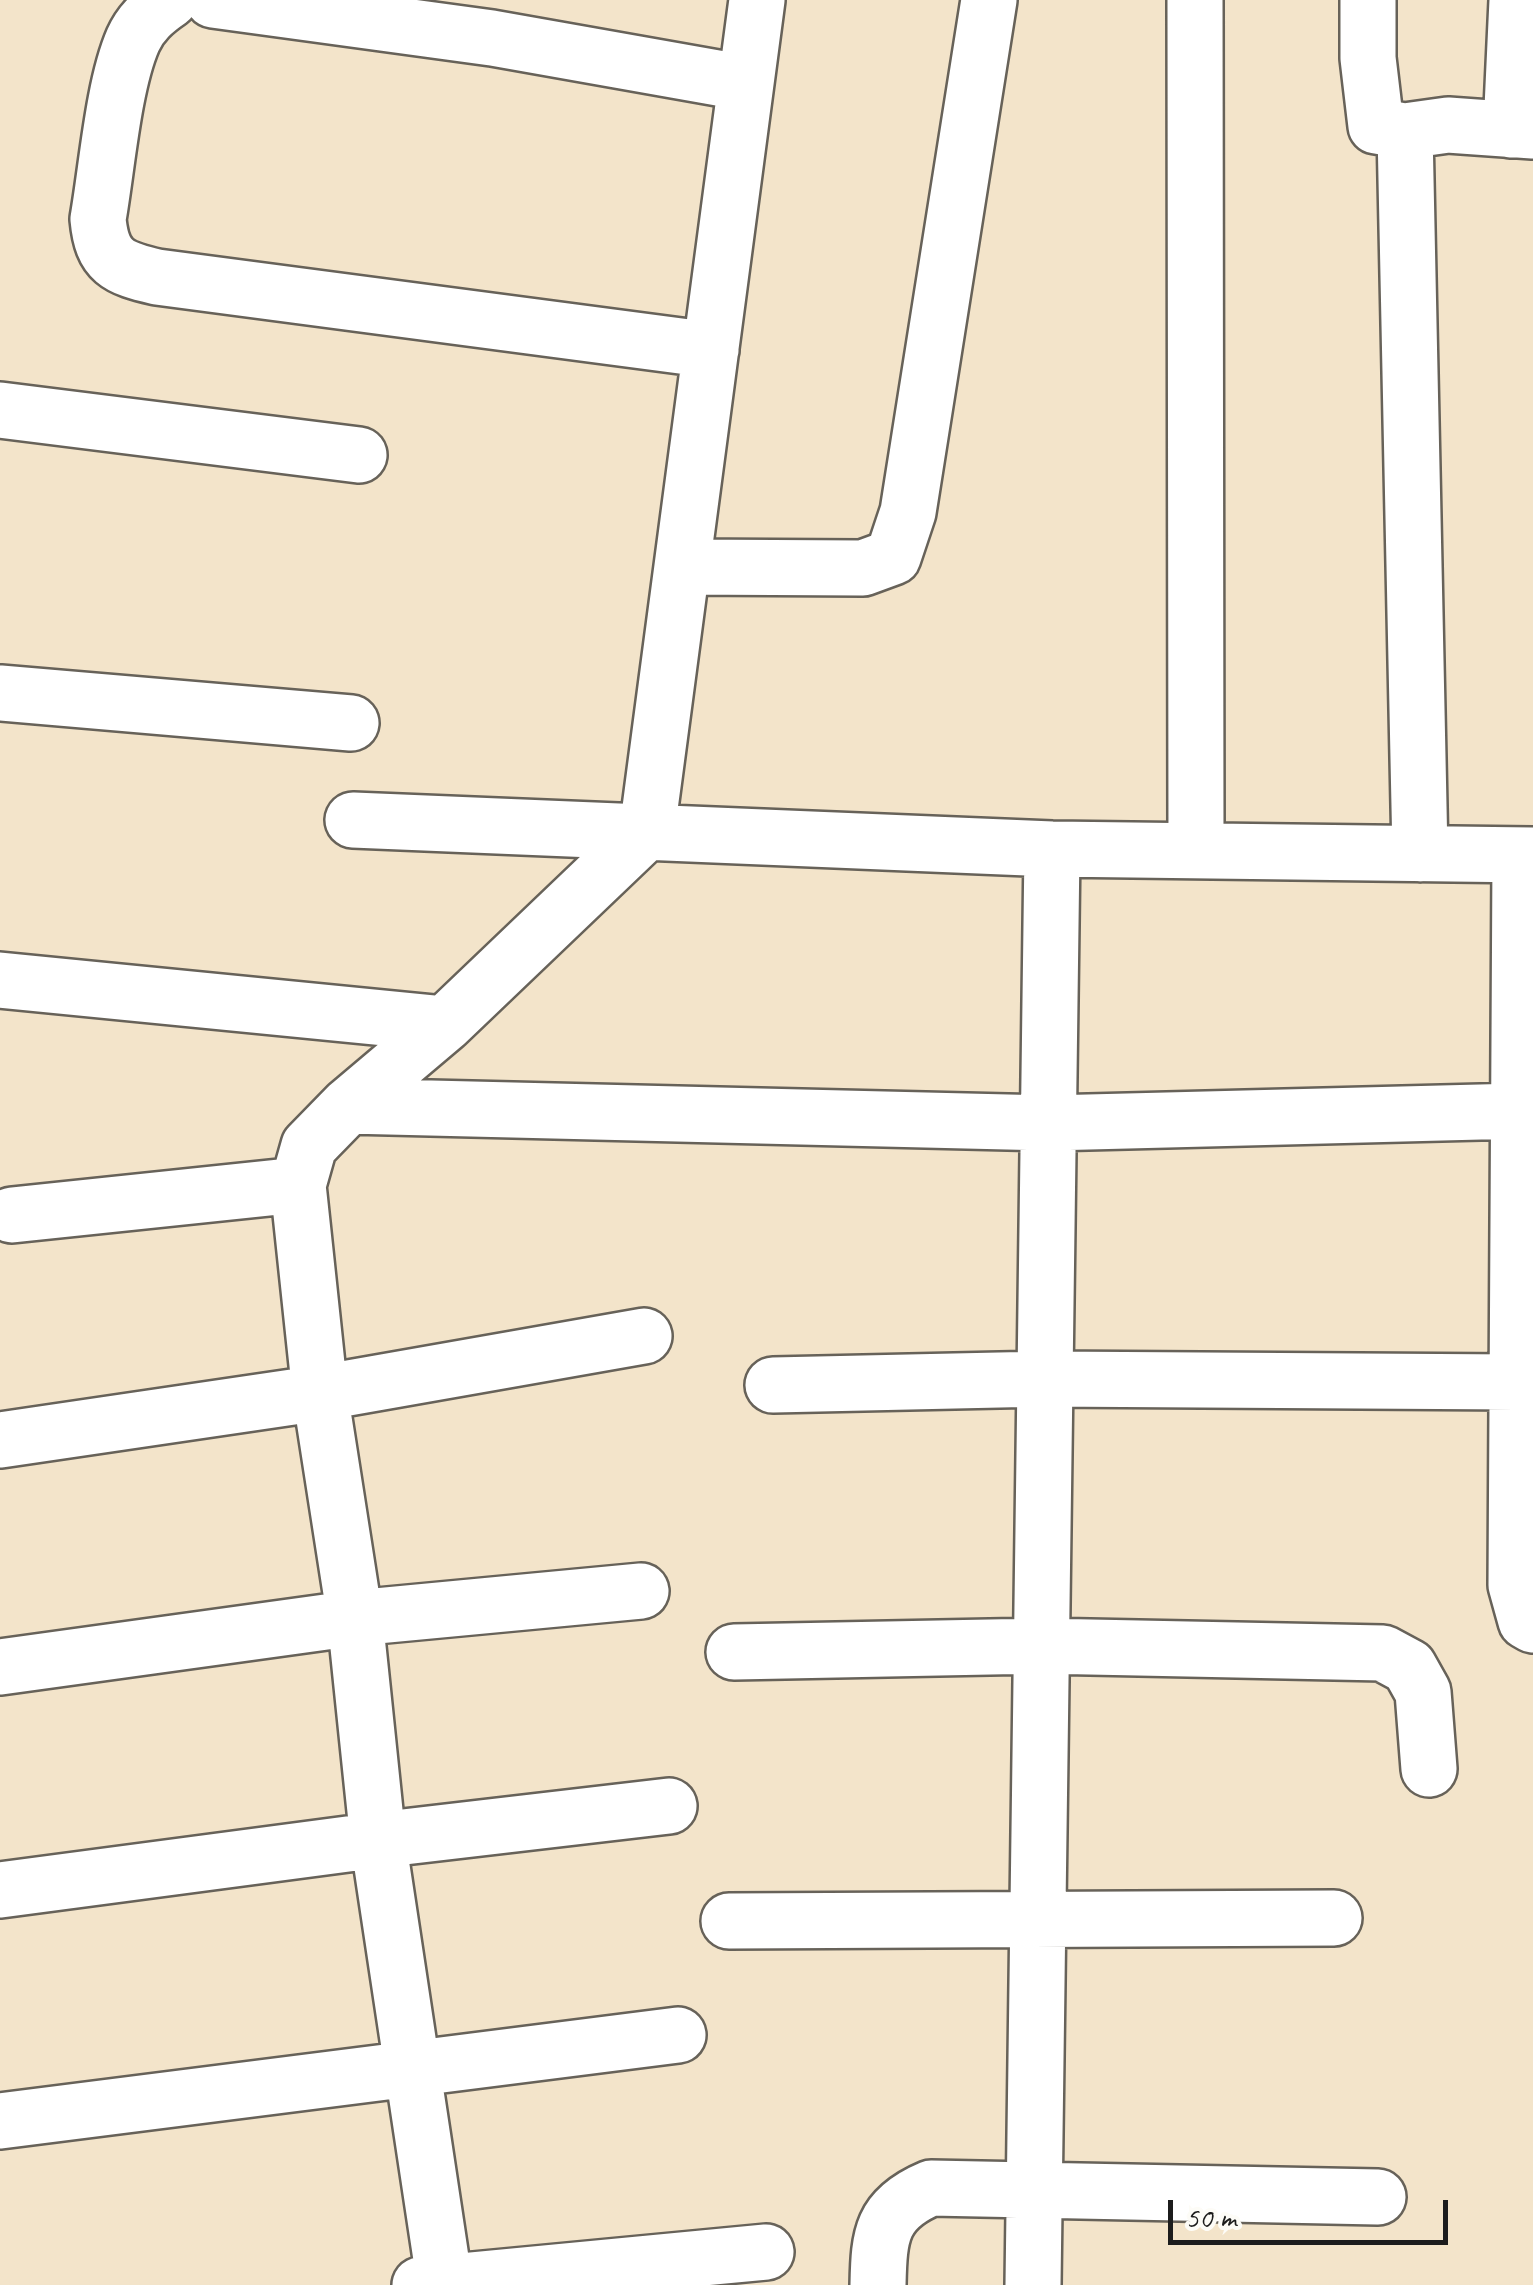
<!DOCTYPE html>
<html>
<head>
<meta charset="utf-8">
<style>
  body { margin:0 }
  #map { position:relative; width:1533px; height:2285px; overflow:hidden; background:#f3e4ca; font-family:Caveat,sans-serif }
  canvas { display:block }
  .scale { position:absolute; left:1168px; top:2200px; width:280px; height:45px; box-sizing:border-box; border:5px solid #1c1c1c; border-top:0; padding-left:12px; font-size:30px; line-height:35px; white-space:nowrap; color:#1c1c1c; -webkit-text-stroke:8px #fdfcf7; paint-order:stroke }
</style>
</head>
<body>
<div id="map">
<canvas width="1533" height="2285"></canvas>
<div class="scale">50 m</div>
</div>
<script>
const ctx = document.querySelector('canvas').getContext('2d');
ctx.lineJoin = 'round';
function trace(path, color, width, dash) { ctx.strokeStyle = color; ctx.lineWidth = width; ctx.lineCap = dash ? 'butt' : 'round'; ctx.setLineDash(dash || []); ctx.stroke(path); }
const minor = new Path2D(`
  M170,0C154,11 141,22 133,40C113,86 107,168 98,219C102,262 118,268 157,277L711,350
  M213,0L492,38L746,83
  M1195,0L1196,851
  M1368,0V58L1376,126L1405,131
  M1511,130L1517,0
  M0,410L359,455
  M683,567L863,568L893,557L908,512L989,0
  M0,693L351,723
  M353,820L1052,849L1533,855
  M1420,854L1405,131L1448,125L1533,131
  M1520,856L1516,1585L1526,1621L1533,1625
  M0,980L445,1024
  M348,1106L1049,1123L1520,1111
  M12,1215L298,1185
  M773,1385L1045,1379L1516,1382
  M0,1440L320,1393L644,1336
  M734,1652L1041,1646L1383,1653L1409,1667L1423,1692L1429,1769
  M0,1667L355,1618L641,1591
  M0,1890L378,1840L669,1806
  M729,1921L1334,1918
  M0,2121L678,2035
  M420,2285L766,2252
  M445,2285L378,1840L355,1618L320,1393L298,1185L309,1146L348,1106L445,1024L647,831L757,0
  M878,2285C879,2235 881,2209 931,2188L1378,2197
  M1033,2285L1052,849`);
trace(minor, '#676259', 60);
trace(minor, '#fff', 55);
</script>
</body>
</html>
